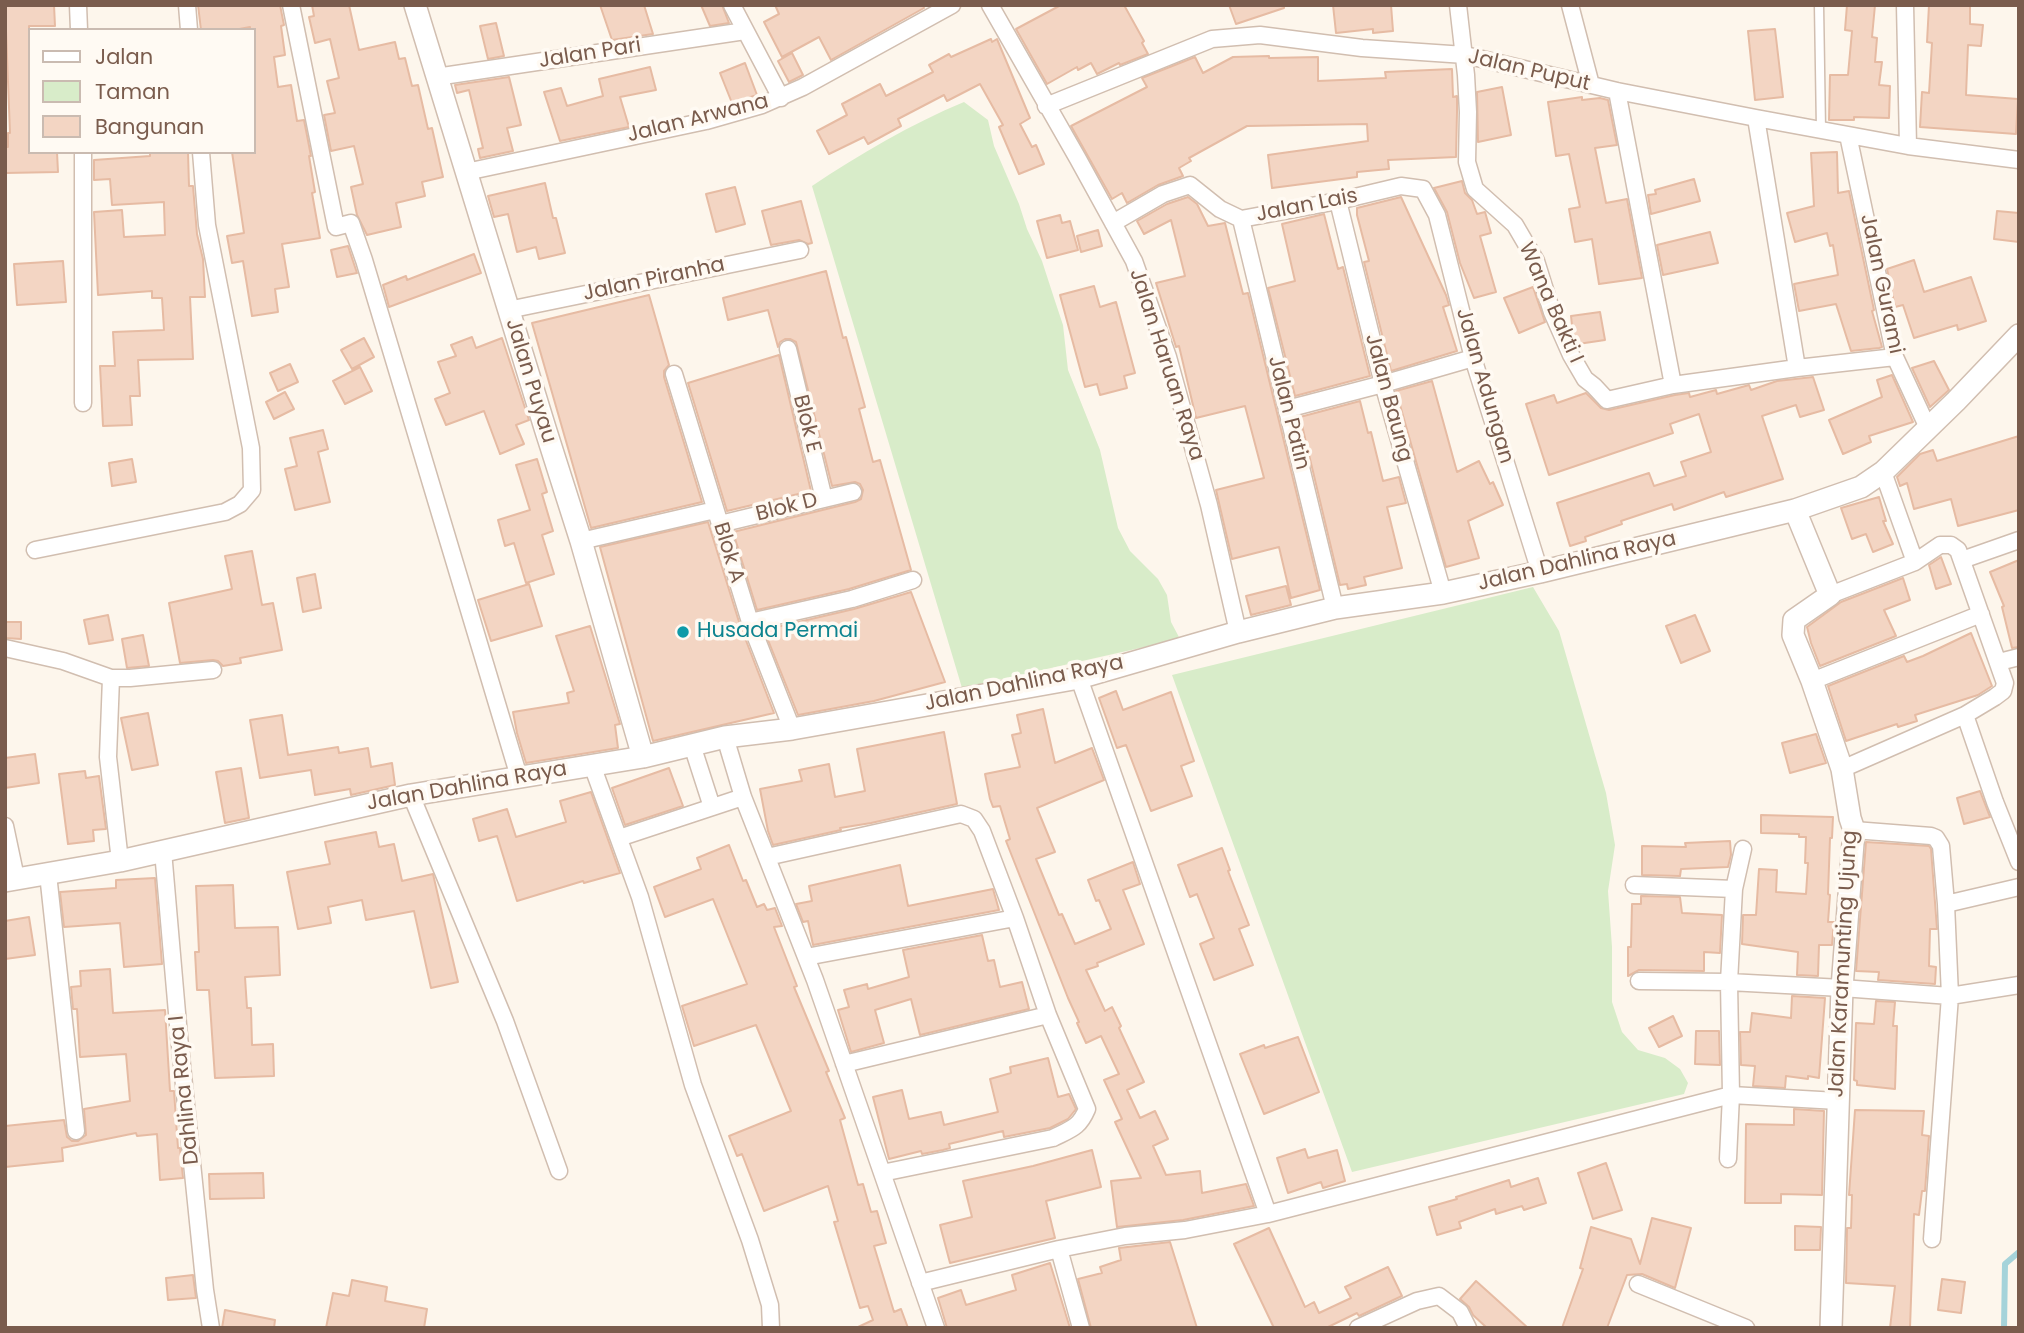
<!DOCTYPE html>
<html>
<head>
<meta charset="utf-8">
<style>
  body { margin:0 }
  #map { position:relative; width:2024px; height:1333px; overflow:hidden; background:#fdf6ec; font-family:Poppins,sans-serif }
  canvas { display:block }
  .frame { position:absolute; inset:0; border:7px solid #7a5c4d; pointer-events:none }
  .legend { position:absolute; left:28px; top:28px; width:228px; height:126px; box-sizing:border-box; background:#fffaf3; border:2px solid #cabbb1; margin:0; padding:9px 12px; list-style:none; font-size:21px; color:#7a5c4d }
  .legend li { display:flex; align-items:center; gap:14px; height:35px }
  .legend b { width:35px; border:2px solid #cabbb1 }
</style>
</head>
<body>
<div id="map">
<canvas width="2024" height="1333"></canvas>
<div class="frame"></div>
<ul class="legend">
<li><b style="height:9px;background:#fff"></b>Jalan</li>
<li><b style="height:19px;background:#d8ecc9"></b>Taman</li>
<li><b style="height:19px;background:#f3d5c3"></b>Bangunan</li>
</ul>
</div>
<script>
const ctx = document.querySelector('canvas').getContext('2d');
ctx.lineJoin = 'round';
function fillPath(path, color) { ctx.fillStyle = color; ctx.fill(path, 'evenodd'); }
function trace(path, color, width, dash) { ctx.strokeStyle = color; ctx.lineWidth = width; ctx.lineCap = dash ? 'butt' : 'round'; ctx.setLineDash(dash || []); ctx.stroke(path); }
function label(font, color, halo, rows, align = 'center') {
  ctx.font = font + ' Poppins,sans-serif'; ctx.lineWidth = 7; ctx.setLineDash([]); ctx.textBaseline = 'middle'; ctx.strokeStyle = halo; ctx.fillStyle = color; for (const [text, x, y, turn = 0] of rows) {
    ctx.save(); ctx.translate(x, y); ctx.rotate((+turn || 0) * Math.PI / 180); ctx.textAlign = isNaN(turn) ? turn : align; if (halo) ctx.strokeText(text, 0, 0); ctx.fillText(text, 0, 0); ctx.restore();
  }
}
fillPath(new Path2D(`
  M964,102L988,120L994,146L1019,204L1027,229L1042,261L1054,298L1063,325L1068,370L1100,450L1118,528L1130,551L1158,579L1167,595L1171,622L1180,639L962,688L812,186C860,154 911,124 964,102Z
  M1533,587L1559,631L1606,793L1615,845L1608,891L1612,947V1002L1622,1032L1638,1050L1665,1058L1680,1069L1688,1083L1684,1094L1352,1172L1172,675Z`), '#d8ecc9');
trace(new Path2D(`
  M2004,1328L2005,1264L2019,1252`), '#a5d3da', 6);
const building = new Path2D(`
  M5,5H54L55,26H29L30,152H57L58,172L5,173V147H8V133H10Z
  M198,5H280L284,25L281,26L285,55L274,57L278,87L291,85L297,121L304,120L311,156H309L315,192L312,193L320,238L282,244L289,287L275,289L278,312L252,316L243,261L232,263L227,236L244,233L232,152H254V30H250V27L234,30H201Z
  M312,5H349L359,50L395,42L399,59L405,58L412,86L418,85L428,129L432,128L443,177L422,182L425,196L396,203L401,227L367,235L357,215L351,187L363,184L354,146L331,151L324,115L335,113L327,81L339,78L330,39L315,43L309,17L314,16Z
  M600,5H644L653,34L612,40Z
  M701,5H722L729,23L710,26Z
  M775,5H923L924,8L831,60L819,37L782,57L764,22L779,14Z
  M1061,5H1124L1144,41L1142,43L1148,54L1120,65L1119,63L1097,74L1091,63L1078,70L1077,67L1047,84L1016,29Z
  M1229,5H1284V8L1236,24Z
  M1333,5H1391L1393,31L1373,33V29L1336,33Z
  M1847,5H1875L1872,37L1877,38L1875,62H1882L1879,85L1890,86L1889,118L1854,117V120H1829L1830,75H1848L1852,31L1845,30Z
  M1929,5H1970V24L1983,25L1981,46L1968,45L1966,95L2018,99L2016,134L1920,127L1922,92L1929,93L1932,43L1927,42Z
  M496,23L504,56L488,59L480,26Z
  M1775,29L1783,97L1755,100L1748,31Z
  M991,39L992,42L997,39L1030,118L1020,124L1032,147L1036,145L1044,164L1019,174L999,127L1003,125L980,84L947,101L944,95L898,119L901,126L868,144L864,137L829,154L817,131L847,115L842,104L880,84L886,96L933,72L929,65L949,54L951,57Z
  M792,53L803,75L789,82L778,61Z
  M1269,56V58L1318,57V81L1386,78L1385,72L1452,69L1453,97L1457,96V112L1456,157L1388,160L1389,169L1357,172V177L1272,188L1268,155L1368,141L1367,124L1247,126L1189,158L1191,161L1179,168L1183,176L1158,185L1127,203L1122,193L1112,199L1071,126L1147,87L1142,78L1195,57L1203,73L1233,57Z
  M745,63L757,95L732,103L720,73Z
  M650,67L656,90L620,97L629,127L560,141L544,92L561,88L567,106L603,96L599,79Z
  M509,77L521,125L507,128L513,151L480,158L478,149L483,148L469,90L457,93L455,85Z
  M1502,87L1511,135L1478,142L1477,92Z
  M1582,97V100L1600,98L1608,100L1617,145L1595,148L1606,203L1627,199L1642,278L1599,284L1592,239L1575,242L1569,209L1580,207L1569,154L1556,156L1548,102Z
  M150,152H188L189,186H193L197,234L203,259L205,297H190L193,359L138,360L140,396H130L132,425L103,426L100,366H115L113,332L164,330L162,298H152V291L98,295L94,212L122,210L124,237L165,235L164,205V202L112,205L110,179L94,180V160L150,156Z
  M1837,152L1838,193L1849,191L1874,310L1872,311L1882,347L1879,348L1851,351L1836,304L1799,311L1794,284L1838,275L1833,245L1830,246L1827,233L1795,242L1787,213L1814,206L1811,153Z
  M1694,179L1700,201L1651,214L1648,195L1656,194L1655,190Z
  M1462,181L1465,193L1472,200L1477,214L1485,212L1491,233L1480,236L1496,292L1474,298L1460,263L1447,212L1434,188Z
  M545,183L553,218H556L565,253L539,259L536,247L517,252L508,214L494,217L488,196Z
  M735,187L745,224L716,232L706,194Z
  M1188,197L1197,204L1208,226L1225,223L1243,294L1248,293L1320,590L1291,598L1279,547L1232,559L1216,490L1264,478L1245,406L1196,418L1179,346L1176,347L1156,283L1185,276L1171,220L1144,234L1137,221L1167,204Z
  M1401,197L1446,295L1449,305L1443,307L1457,351L1391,371L1364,262L1369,261L1357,215V208Z
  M801,201L812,243L808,244L799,240L771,245L762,211Z
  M1997,211L2019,213V242L1994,239Z
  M1324,214L1338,269L1343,267L1370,376L1295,396L1268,288L1295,281L1282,224Z
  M1060,215L1062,223L1070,221L1078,250L1047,258L1037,221Z
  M1098,230L1102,246L1081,252L1077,236Z
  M1710,232L1718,263L1663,275L1657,245Z
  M348,246L357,273L337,277L331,250Z
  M474,254L481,273L389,307L383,285L406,276L407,280Z
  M1914,260L1924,292L1971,277L1986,321L1958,330L1957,325L1914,338L1903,305L1895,307L1887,269Z
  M63,261L66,302L17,305L14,264Z
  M826,271L843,338L846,337L865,407L859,409L873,462L880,460L911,570L849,589L757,610L733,532L855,502L861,499L863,490L860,484L855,482L832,486L796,342L790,339H785L780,342L778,347L768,310L728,320L723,298Z
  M1094,286L1100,307L1116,302L1135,373L1124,376L1127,388L1100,395L1097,384L1085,387L1060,295Z
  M1533,287L1545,322L1519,333L1504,298Z
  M649,295L669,365L664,371V377L702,502L591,528L532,323Z
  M1600,312L1605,340L1578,344L1573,334L1571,316Z
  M472,337L476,348L502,338L529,420L516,425L524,444L500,454L484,411L446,425L435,399L450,393L438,362L456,356L451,345Z
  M364,338L374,357L352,369L341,350Z
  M779,355L811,491L727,511L688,383Z
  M1934,361L1949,390L1930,407L1912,368Z
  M290,364L298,382L278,391L270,373Z
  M360,367L372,391L345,404L333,381Z
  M1892,375L1913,422L1869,436L1871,442L1843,454L1829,420L1882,397L1877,380Z
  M1813,377L1824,410L1800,417L1796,405L1762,416L1783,479L1726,497L1724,492L1674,510L1672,504L1621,521L1622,524L1585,537L1586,541L1570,546L1557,503L1649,473L1654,486L1686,476L1681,462L1711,452L1699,414L1670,424L1673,433L1549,475L1526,404L1554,395L1557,403L1586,393L1601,408L1609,410L1675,395L1689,393L1690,397L1716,390L1717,394L1749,385L1751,390L1777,381Z
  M1432,381L1457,472L1479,461L1490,484L1493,482L1503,505L1468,521L1479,558L1446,567L1396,391Z
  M285,392L294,409L274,419L266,402Z
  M1360,401L1368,433L1371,432L1383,481L1399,477L1406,503L1387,507L1402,568L1364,577L1366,585L1348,589L1347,584L1340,585L1300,417Z
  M323,430L328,449L318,452L330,502L295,510L285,469L297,466L290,438Z
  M2019,436V510L1958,526L1951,499L1914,509L1907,483L1900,486L1897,477L1920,454L1933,450L1937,461Z
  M132,459L136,482L112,486L109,463Z
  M537,459L547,492L542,494L553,531L542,535L554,574L526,583L514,543L505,546L498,520L530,510L516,465Z
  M1879,497L1886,521H1883L1893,544L1873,552L1866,534L1852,539L1841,508Z
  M708,522L740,625L774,713L653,741L600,547Z
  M252,551L262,605L273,603L282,650L240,658L241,663L223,666L218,661L213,660L180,663L169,603L232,589L225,556Z
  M1941,557L1951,584L1936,589L1929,565Z
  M2019,560V647L2012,648L2002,607L2004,606L1990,572Z
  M315,574L321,608L303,612L297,578Z
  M1903,578L1910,600L1884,610L1896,636L1820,666L1811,643L1807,627L1841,602Z
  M529,584L542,626L491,641L478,600Z
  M1286,586L1291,605L1251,615L1246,596Z
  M911,592L945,682L874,701L798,715L764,630L854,609Z
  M108,615L113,640L89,644L84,620Z
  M1695,615L1710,651L1681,663L1666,626Z
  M5,622H21V639L5,638Z
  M590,626L620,724L615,725L618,748L526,763L517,733L513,712L569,703L567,693L574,691L556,636Z
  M1971,633L1992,686L1978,695L1915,715L1917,721L1898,727L1897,724L1846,741L1828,686L1904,656L1907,662L1923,656Z
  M143,635L149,666L127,668L122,639Z
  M1116,691L1123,710L1171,692L1194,761L1181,766L1192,796L1151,811L1126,745L1117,748L1099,698Z
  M1043,709L1055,763L1092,748L1104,780L1037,808L1055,852L1036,859L1059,915L1062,914L1075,944L1111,929L1099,900L1096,901L1088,880L1133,862L1140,884L1123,890L1144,944L1097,963L1098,966L1086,970L1105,1011L1112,1007L1121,1026L1119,1028L1144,1082L1127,1090L1140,1118L1155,1111L1168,1139L1153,1146L1166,1175L1200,1171L1202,1193L1246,1184L1254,1206L1183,1220L1117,1227L1111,1181L1141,1178L1115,1122L1122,1119L1104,1080L1119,1074L1101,1036L1086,1043L1077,1023L1079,1022L1068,998L1006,841L1010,839L1000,806L993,807L990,799L985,774L1020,767L1012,735L1021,733L1017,715Z
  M148,713L158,765L132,770L121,718Z
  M282,715L288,755L338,747L339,753L368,748L371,767L392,763L395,785L351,795L350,789L315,795L311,770L260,778L250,720Z
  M944,732L957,804L871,823L840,828L841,830L773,845L768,831L760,789L802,781L799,770L829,764L835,797L865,791L857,749Z
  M1816,734L1826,763L1790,773L1782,743Z
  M35,754L39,783L5,788V758Z
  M241,768L249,818L225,823L216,772Z
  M669,768L683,806L625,825L612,788Z
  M85,771L86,778L99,776L106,829L93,830L94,841L68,844L59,774Z
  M1980,791L1990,817L1964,824L1957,798Z
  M591,792L620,873L584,883L583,881L517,901L497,836L479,841L473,819L507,809L516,837L566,822L560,801Z
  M1761,815L1833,817L1832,838H1830L1828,894L1830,895L1828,922H1834L1832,945H1819L1818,976L1797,975L1798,952L1742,944L1743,915H1756L1759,869L1777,870L1776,892L1806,894L1808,863H1805L1806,837H1799V834L1761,833Z
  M376,832L379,847L394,844L402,881L433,874L458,982L431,988L414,911L366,920L362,900L328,907L331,923L298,929L287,872L330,864L325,842Z
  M1730,841L1731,855L1728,867L1681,869L1680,876L1642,875V846L1686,847L1685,843Z
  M1866,842L1929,846L1931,849L1937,929H1930L1929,966L1936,967L1935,984L1878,980L1879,972L1856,971Z
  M729,845L743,881L746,880L757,907L764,904L767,910L775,908L782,926L774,927L797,986L794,987L829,1071L826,1072L845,1118L840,1120L858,1185L863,1184L871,1212L877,1211L886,1243L874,1246L894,1312L901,1309L908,1328H856L873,1320L868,1306L860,1308L834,1222L838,1221L828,1186L764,1211L742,1154L737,1156L729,1136L791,1111L756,1025L694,1046L682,1006L747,984L713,899L665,917L654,887L701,869L697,858Z
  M1222,848L1230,870L1228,871L1249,925L1239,929L1253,965L1214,980L1200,944L1214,938L1197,894L1190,897L1178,865Z
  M900,865L908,906L993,889L999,910L813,945L808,921L803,922L796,904L812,901L809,886Z
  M155,878L162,964L124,967L120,923L64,927L60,892L116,888V880Z
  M233,885L235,928L278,927L280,975L245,977L247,1008H251L252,1045L273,1044L274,1076L215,1078L209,990H197L195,952H199L196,886Z
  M1641,896L1680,897L1682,913L1722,915L1720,953L1704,952V971L1639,970L1628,976V947H1631L1632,904H1641Z
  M29,917L35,955L5,959V921Z
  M982,935L988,961L994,960L1000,987L1022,982L1029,1009L920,1035L911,999L875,1010L884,1043L851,1052L838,1010L849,1007L844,990L867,984L868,989L909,977L903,950Z
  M110,969L113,1013L165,1010L170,1091H174L178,1148H180L183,1178L160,1180L157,1134L137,1136L136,1133L62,1148L63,1161L5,1167V1126L64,1120L67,1137L72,1141H78L86,1135L84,1109L130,1101L126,1054L80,1057L77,1009H73L71,987L81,986L80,971Z
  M1792,996L1825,998L1819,1078L1808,1076V1079L1786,1076L1785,1088L1753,1086L1755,1066L1741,1065L1740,1032H1750L1752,1013L1791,1018Z
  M1876,1001L1895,1002L1893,1026H1897L1895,1089L1857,1085V1081L1854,1080L1856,1023L1874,1024Z
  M1673,1016L1682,1036L1659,1047L1649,1028Z
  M1696,1031H1719L1720,1065L1695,1064Z
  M1298,1037L1319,1092L1264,1114L1240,1054L1264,1045L1265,1048Z
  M1048,1058L1058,1097L1069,1094L1076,1109L1068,1119L1050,1128L1004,1137L1003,1131L949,1144L950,1148L943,1150L922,1154L921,1151L889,1159L873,1097L902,1090L909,1119L941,1112L944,1125L998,1112L990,1079L1011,1073L1010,1067Z
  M1794,1109L1824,1111L1822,1195L1781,1194V1203H1745L1746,1124L1794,1125Z
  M1855,1110L1924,1111L1922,1135L1929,1136L1925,1191H1922L1919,1215L1914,1214L1910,1328H1890L1895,1286L1846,1283L1847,1228H1851L1852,1195H1849Z
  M1305,1149L1308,1158L1337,1150L1345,1181L1323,1188L1321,1182L1288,1193L1277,1158Z
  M1092,1150L1101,1187L1046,1201L1055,1238L950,1263L940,1225L972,1217L963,1181L1033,1166Z
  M1606,1163L1622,1210L1593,1219L1578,1173Z
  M263,1173L264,1198L210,1199L209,1174Z
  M1538,1178L1546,1203L1524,1210L1522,1206L1496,1214L1495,1209L1459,1222L1461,1228L1437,1235L1429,1207L1457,1199L1456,1197L1509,1180L1511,1187Z
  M1652,1218L1691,1228L1675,1288L1642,1274L1627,1275L1607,1328H1562L1583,1269L1580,1268L1591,1227L1631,1239L1640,1264Z
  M1795,1226L1821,1227L1820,1250H1795Z
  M1269,1228L1305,1307L1314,1302L1319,1313L1351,1298L1345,1287L1388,1267L1402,1296L1359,1316L1357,1313L1326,1328H1274L1234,1244Z
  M1170,1242L1197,1328H1091L1078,1279L1102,1273L1100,1267L1121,1260L1119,1248Z
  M1050,1263L1070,1328H947L938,1298L961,1290L966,1305L1016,1290L1012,1275Z
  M193,1275L196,1298L168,1300L166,1278Z
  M1942,1279L1965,1282L1961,1313L1938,1310Z
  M352,1280L387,1287L385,1301L427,1309L424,1328H326L333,1293L349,1296Z
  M1476,1281L1496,1299L1528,1328H1487L1473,1315L1469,1307L1460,1299Z
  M225,1310L275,1320L274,1328H222Z`);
fillPath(building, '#f3d5c3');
trace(building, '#e6bba3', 2);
const service = new Path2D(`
  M1819,5L1821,130`);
const minor = new Path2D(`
  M78,5L79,30
  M187,5L189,30
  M291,5L336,227L351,223L364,260L519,777
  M732,5L781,98
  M990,5L1078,159L1134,261L1168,357L1209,505L1238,632
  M1458,5L1466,75L1468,112L1467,162L1475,189L1515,225L1536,261L1552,312L1571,355L1585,379L1594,386L1607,400L1673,385L1797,368L1895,357
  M1570,5L1591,85
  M1905,5L1908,146
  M436,77L745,31
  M1617,91L1673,385
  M1046,106L1212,39L1260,35L1362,48L1465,55L1617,91L1756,118L1908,146L2019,160
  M1756,118L1797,368
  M1848,135L1895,357L1928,428
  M83,152V403
  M466,172L706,121L762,105L803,87L952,5
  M1338,201L1383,384L1443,593
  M1241,219L1335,608
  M1113,223L1163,194L1190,185L1220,209L1241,219L1338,201L1401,186L1423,189L1437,215L1473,358L1540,572
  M508,310L800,250
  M788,349L824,499
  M674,374L750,622L792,729
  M1287,409L1383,384L1473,358
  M1883,472L1915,562
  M720,524L853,492
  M581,541L715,510
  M35,550L225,512L240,504L252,490L251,448L207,225L201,152
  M1962,560L2019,540
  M1830,595L1915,562L1940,545H1951L1958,550L2005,683L2003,691L1995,697L1965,715L1842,769
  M750,622L852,599L913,580
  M5,648L63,661L111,678
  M1999,662L2019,657
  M1812,681L1981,614
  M1965,715L1995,802L2019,862
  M725,737L743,797L815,980L936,1328
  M692,745L712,807
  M592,765L640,897L693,1085L750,1240L770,1305L771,1328
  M411,795L505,1021L559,1171
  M5,826L16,878
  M1854,830L1931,836L1936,838L1941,846L1946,904L1950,996L1932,1239
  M619,838L743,797
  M163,851L179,1036L205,1290L211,1328
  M767,857L961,814L974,819L982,831L1015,918L1048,1015L1087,1109C1079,1128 1071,1129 1053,1138L882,1173
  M120,861L108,757L111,678H130L213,670
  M48,874L76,1131
  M1634,885L1734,889L1729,982L1842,988L1950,996L2019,985
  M1734,889L1743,849
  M1946,904L2019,887
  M806,957L1015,918
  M1639,981L1729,982L1731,1095L1728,1159
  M844,1064L1048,1015
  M1268,1214L1731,1095L1838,1101
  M1059,1249L1081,1328
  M920,1283L1059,1249L1125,1236L1185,1230L1268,1214L1079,678
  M1638,1284L1746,1328
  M1358,1328L1417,1301L1439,1296L1460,1312L1468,1328`);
const tertiary = new Path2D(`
  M415,5L545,428L581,541L643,757
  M1795,510L1830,595L1794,620L1793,635L1812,681L1842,769L1850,818L1854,830L1842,988L1831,1328
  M5,881L120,861L411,795L643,757L725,737L792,729L1079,678L1238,632L1335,608L1443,593L1540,572L1795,510L1861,487L1883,472L1956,401L2019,335`);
trace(service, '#d1beb0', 11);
trace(minor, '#d1beb0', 19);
trace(tertiary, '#d1beb0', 24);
trace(service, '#fff', 8);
trace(minor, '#fff', 16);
trace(tertiary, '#fff', 21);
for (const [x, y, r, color] of [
  [683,632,7,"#0f9aa8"]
]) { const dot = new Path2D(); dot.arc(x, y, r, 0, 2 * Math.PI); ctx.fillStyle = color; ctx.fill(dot); trace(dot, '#fffaf3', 2.5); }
label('21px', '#7a5c4d', '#fffaf3', [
  ["Jalan Pari",590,54,-9],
  ["Jalan Puput",1529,71,13],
  ["Jalan Arwana",698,119,-14],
  ["Jalan Lais",1307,206,-11],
  ["Jalan Piranha",654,280,-12],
  ["Jalan Gurami",1881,284,78],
  ["Wana Bakti I",1550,303,66],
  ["Jalan Haruan Raya",1166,365,72],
  ["Jalan Puyau",530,381,73],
  ["Jalan Adungan",1484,386,74],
  ["Jalan Baung",1388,398,75],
  ["Jalan Patin",1288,413,76],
  ["Blok E",806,424,76],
  ["Blok D",787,508,-14],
  ["Blok A",728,553,73],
  ["Jalan Dahlina Raya",1577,562,-13],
  ["Jalan Dahlina Raya",1024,684,-12],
  ["Jalan Dahlina Raya",467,787,-10],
  ["Jalan Karamunting Ujung",1844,964,-87],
  ["Dahlina Raya I",185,1090,-96]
]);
label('21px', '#0d838f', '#fffaf3', [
  ["Husada Permai",697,632]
], 'left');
</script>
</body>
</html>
